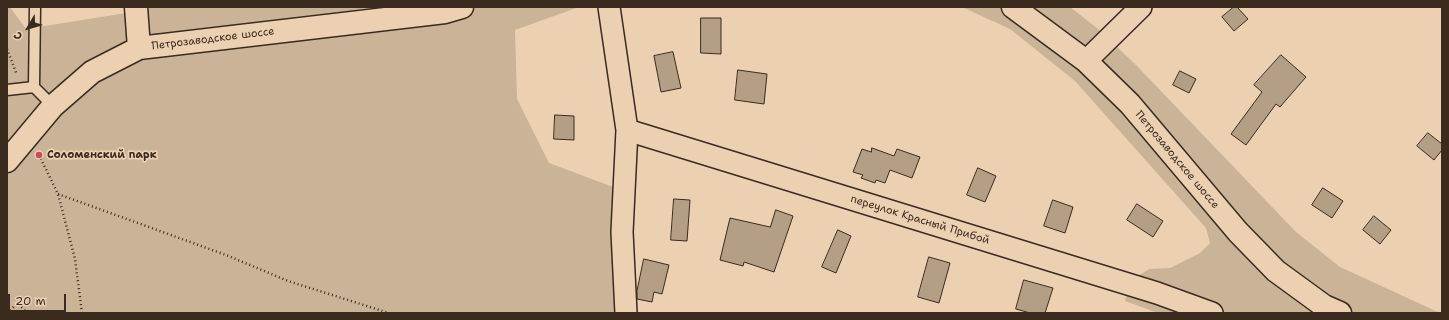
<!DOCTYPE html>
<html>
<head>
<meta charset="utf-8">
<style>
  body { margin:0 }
  #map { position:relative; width:1449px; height:320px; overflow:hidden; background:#ebd1b2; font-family:"Shantell Sans",sans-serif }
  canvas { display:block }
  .frame { position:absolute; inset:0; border:8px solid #3b2a1e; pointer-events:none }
  .north { position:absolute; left:8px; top:8px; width:40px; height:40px; -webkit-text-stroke:3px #ebd1b2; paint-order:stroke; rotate:232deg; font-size:11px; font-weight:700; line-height:16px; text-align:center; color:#3b2a1e }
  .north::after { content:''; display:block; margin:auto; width:14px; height:18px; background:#3b2a1e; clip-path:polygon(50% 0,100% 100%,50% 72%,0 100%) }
  .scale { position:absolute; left:8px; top:294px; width:58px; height:18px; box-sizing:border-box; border:2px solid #3b2a1e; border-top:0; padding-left:5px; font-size:12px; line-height:14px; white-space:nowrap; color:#3b2a1e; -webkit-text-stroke:3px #ebd1b2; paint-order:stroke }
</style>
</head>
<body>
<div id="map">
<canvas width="1449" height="320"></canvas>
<div class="frame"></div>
<div class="north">С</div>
<div class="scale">20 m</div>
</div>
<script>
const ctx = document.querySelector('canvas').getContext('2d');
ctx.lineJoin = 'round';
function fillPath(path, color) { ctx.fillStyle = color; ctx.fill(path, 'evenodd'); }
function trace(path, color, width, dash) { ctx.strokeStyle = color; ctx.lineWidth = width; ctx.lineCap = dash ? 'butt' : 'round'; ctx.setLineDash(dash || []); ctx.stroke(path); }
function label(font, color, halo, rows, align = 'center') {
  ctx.font = font + ' "Shantell Sans",sans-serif'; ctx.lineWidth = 3.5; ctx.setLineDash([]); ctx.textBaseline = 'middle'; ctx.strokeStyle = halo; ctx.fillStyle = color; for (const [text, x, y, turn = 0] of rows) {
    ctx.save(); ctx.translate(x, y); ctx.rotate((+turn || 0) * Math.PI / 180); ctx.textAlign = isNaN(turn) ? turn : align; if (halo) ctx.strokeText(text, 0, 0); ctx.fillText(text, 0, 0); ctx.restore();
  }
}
fillPath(new Path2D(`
  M7,7H10L26,29L126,13L133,7H579L515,30L517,99L549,163L632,194L634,313H7V38H8Z
  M962,7H1070L1097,28L1137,66L1296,232L1340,267L1440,313H1158L1125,301L1130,281L1149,269L1170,268L1200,253L1210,243L1206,228L1075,81L1010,29Z`), '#cbb397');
const building = new Path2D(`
  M1234,7H1237L1248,19L1234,31L1222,17Z
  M701,18H721V54L701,53Z
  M673,52L681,88L661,92L654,56Z
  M1281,55L1306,77L1280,107L1276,104L1246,145L1231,134L1262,92L1254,85Z
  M738,70L767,74L764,104L735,100Z
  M1180,71L1196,79L1189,93L1173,85Z
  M555,115L574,116V140L554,139Z
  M1428,133L1442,144V150L1434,160L1417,146Z
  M872,148L894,156L897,149L920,157L912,178L890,170L885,183L876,180L875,183L861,178L863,175L853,172L862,149L871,152Z
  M978,168L996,176L985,202L967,195Z
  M1323,188L1343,201L1332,218L1312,205Z
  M674,199L690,200L687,241L671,240Z
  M1053,200L1073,207L1065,233L1044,226Z
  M1137,204L1163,221L1153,237L1127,220Z
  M776,210L793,216L774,272L744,262L743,266L720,260L730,218L770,227Z
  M1374,216L1391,230L1380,244L1363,230Z
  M838,230L851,236L836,273L822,267Z
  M929,257L950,263L939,303L918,297Z
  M644,259L669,265L662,294L654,292L652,302L637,299V291Z
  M1024,280L1053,288L1045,313H1030L1016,309Z`);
fillPath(building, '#b49e84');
trace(building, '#3b2a1e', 1);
const lane = new Path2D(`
  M35,7L34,87L53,106
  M7,90L34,87`);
const street = new Path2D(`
  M609,7L627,130L622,232L626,313
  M1086,61L1141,7
  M627,130L1157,293L1212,313`);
const secondary = new Path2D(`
  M136,7L139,48
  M1013,7L1086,61L1130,104L1238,232L1276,271L1324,306L1340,313
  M7,161L53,106L92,72L139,48L445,12L462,7`);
trace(lane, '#3b2a1e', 13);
trace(street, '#3b2a1e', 24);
trace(secondary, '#3b2a1e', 25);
trace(new Path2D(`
  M7,49L17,75
  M39,155L58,194L75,259L82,313
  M58,194L226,255L288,281L389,313
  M7,313L18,303L27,313`), '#3b2a1e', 2.5, [1, 3]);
trace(lane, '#ebd1b2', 10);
trace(street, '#ebd1b2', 21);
trace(secondary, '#ebd1b2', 22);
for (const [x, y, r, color] of [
  [39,155,4,"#d1495b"]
]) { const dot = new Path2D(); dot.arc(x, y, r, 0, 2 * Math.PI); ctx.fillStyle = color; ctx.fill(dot); trace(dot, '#ebd1b2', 1.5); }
label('11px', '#3b2a1e', '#ebd1b2', [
  ["Петрозаводское шоссе",213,39,-7],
  ["Петрозаводское шоссе",1177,160,50],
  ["переулок Красный Прибой",920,220,17]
]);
label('bold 11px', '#3b2a1e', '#ebd1b2', [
  ["Соломенский парк",47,155]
], 'left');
</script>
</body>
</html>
